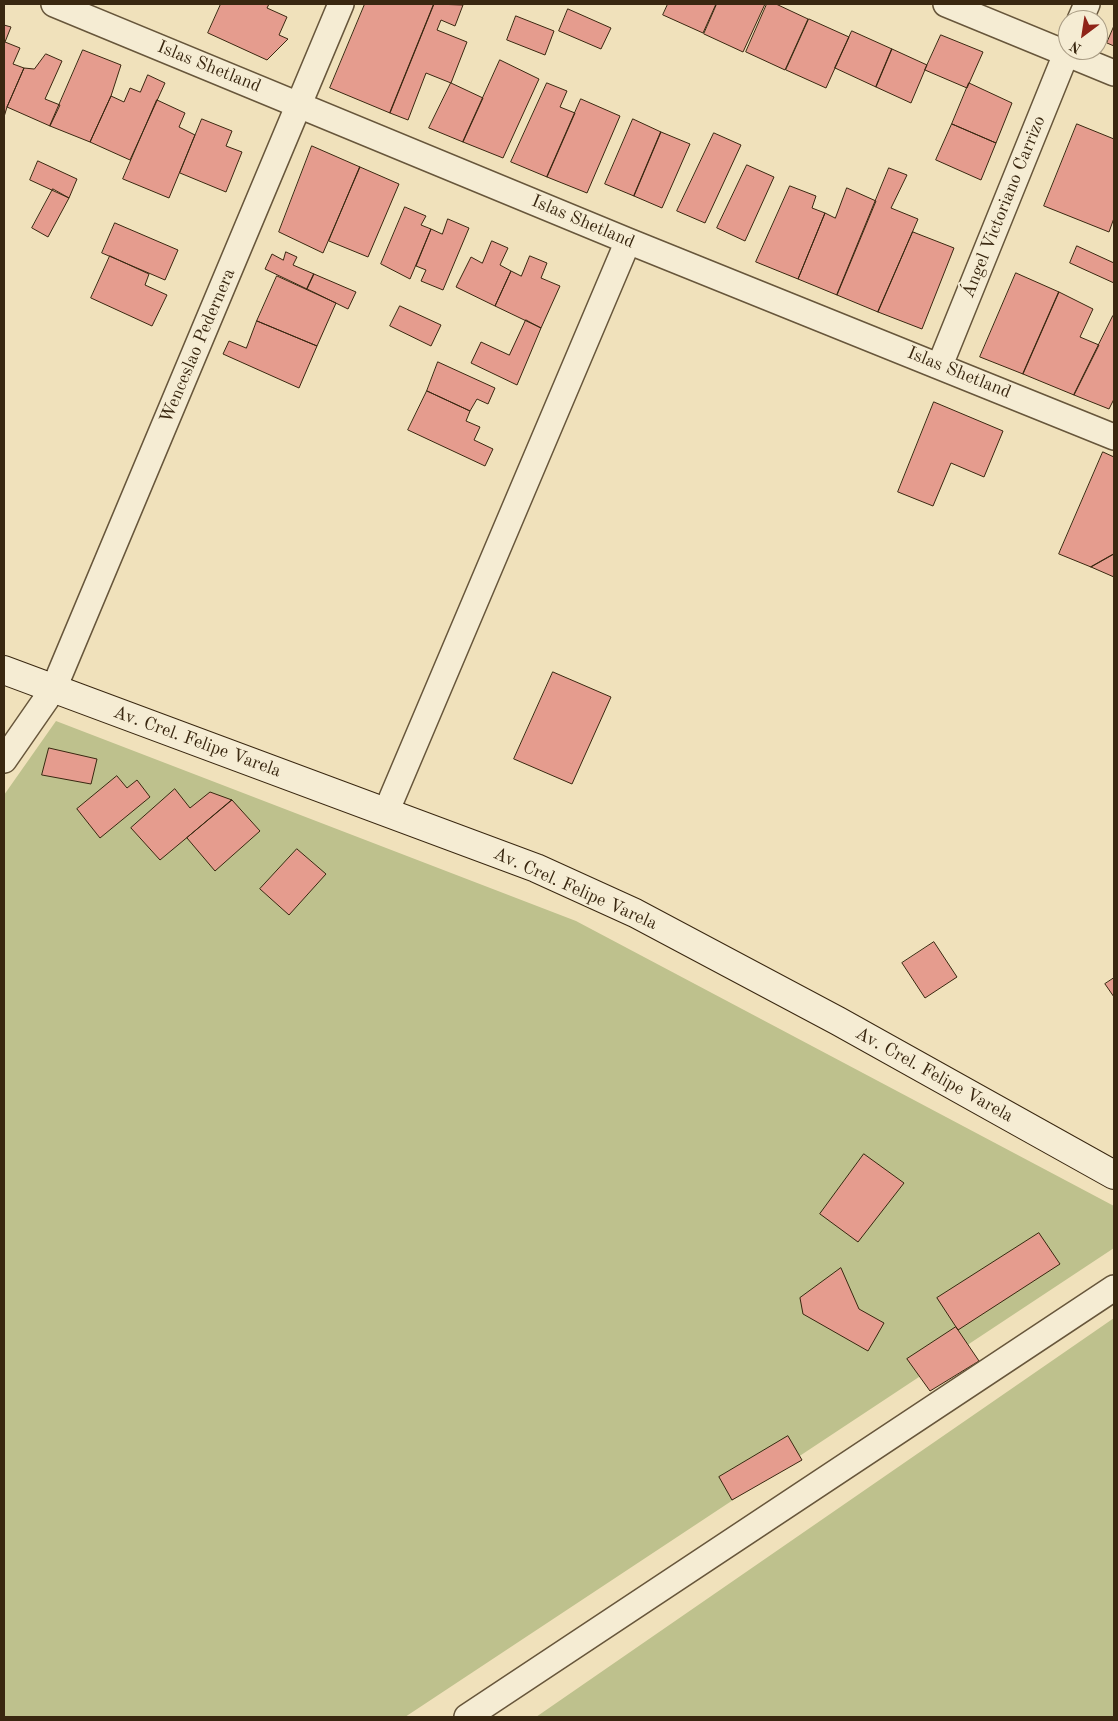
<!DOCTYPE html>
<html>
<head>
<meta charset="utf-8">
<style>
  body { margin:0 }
  #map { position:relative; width:1118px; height:1721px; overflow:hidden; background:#f0e1bb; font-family:"Old Standard TT",serif }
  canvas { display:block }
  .frame { position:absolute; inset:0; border:5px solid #392710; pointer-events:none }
  .north { position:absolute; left:1058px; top:10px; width:50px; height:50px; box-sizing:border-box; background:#f5ecd3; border:1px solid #aa9d85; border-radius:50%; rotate:211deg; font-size:14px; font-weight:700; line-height:20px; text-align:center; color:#392710 }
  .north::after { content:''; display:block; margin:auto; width:18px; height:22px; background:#8f2418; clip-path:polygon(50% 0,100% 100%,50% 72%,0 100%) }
</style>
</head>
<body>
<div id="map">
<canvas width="1118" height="1721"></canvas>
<div class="frame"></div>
<div class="north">N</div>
</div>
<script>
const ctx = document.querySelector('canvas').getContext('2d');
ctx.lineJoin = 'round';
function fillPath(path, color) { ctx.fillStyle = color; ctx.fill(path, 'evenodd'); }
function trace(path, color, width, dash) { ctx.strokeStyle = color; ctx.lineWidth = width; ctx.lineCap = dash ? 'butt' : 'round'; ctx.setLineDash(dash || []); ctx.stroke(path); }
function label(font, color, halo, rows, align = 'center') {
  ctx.font = font + ' "Old Standard TT",serif'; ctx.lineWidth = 4; ctx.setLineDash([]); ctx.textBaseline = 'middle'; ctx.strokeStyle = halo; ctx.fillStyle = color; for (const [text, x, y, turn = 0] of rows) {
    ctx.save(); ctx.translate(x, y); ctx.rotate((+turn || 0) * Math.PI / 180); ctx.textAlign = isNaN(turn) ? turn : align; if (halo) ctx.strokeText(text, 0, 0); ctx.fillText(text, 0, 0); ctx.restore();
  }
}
fillPath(new Path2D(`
  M56,721L576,921L1114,1206V1248L405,1717H4V795Z
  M1114,1318V1717H536Z`), '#bec18d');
const building = new Path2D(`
  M221,4H269L267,8L287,17L279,35L288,39L267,60L208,33Z
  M365,4H434L390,113L330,88Z
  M434,4L463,5L455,26L441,20L437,30L467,42L451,83L426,73L408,120L390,113Z
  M668,4H716L703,33L663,15Z
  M717,4H765L743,52L704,34Z
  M767,4H776L808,19L785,70L746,52Z
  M568,9L611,28L601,49L559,31Z
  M516,16L554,31L545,55L507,40Z
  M809,19L849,37L826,88L786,70Z
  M4,25L11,27L5,42L20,48L13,64L24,68L7,107L4,117Z
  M1114,26V46L1107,43Z
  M852,31L892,49L876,87L835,68Z
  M941,35L983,52L967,88L925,70Z
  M892,49L927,65L911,103L876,87Z
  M83,50L121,65L111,96L90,142L50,126Z
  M46,54L62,61L45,99L60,105L50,126L7,107L24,68L34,69Z
  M500,60L539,79L503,158L463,142Z
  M148,75L165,83L130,160L90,142L111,96L124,102L130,88L140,92Z
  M451,83L483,98L463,142L429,128Z
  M547,83L567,91L560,107L575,113L547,177L511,162Z
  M969,83L1012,103L996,143L952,124Z
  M581,99L620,116L587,193L547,177Z
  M157,100L185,113L179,127L195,135L169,198L123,179Z
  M202,119L232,131L226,146L242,152L226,192L180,173Z
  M633,119L661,132L634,196L605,184Z
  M952,124L996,143L981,180L936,160Z
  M1077,124L1114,139V218L1109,232L1044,206Z
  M661,132L690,144L662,208L634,196Z
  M714,133L741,145L705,223L677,211Z
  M312,146L360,167L323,253L279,232Z
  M38,161L77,179L69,198L30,180Z
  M747,165L774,177L745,241L717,228Z
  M360,167L399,184L368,257L329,241Z
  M889,168L907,175L891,208L918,219L878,312L837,295Z
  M790,186L816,196L812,208L825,213L798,279L756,262Z
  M847,188L876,201L837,295L798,279L825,213L835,218Z
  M53,189L69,198L48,237L32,228Z
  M405,207L426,216L421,225L431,229L410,279L381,264Z
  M448,219L469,228L443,290L421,281L426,270L416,266L431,229L442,234Z
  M115,223L178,250L165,280L102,253Z
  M913,232L954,248L922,329L878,312Z
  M492,241L508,248L500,265L511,271L495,306L456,287L471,257L482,263Z
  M1077,246L1114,263V283L1070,263Z
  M286,252L297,257L293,265L314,274L307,289L265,269L272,254L283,260Z
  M110,256L149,274L145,285L167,295L152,326L91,298Z
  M530,256L547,263L541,278L560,286L541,328L495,306L511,271L521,276Z
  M1016,273L1059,292L1023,374L980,357Z
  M314,274L356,292L348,309L307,289Z
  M277,276L336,303L317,346L257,321Z
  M1059,292L1093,309L1080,337L1099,345L1074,395L1023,374Z
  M400,306L441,325L431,346L390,326Z
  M1113,316L1114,317V399L1109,409L1074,395Z
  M526,320L541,328L517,385L471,363L481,342L509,355Z
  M257,321L317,346L299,388L223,354L229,341L246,348Z
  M438,362L495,388L488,404L477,399L470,411L427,391Z
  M427,391L470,411L466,421L480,427L474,440L493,449L485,466L408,430Z
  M934,402L1003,431L984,477L951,463L933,506L898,492Z
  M1103,452L1114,457V554L1091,567L1059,554Z
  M1114,554V577L1091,567Z
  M553,672L611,697L572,784L514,759Z
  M49,748L97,759L91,784L42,775Z
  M117,776L127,788L137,780L150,797L100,838L77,809Z
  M175,789L190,808L210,792L232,800L160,860L131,828Z
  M232,800L260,831L215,871L187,838Z
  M297,849L326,874L289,915L260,889Z
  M934,942L957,977L925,998L902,963Z
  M1114,978V997L1105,984Z
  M864,1154L904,1183L858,1242L820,1214Z
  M1039,1233L1060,1264L958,1330L937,1298Z
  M841,1268L859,1309L884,1323L868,1351L803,1314L800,1298Z
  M956,1327L979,1361L930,1391L907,1359Z
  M788,1436L802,1460L732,1500L719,1477Z`);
fillPath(building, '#e59c8e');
trace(building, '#392710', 1);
const minor = new Path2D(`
  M54,4L628,241L1114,437
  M946,4L1114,73
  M1080,20L1087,4
  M940,365L1068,49
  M4,760L54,688L341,4
  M386,812L628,241
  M467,1717L1114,1288`);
const secondary = new Path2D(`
  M4,670L536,868L635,913L838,1021L1114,1175`);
trace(minor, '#67563b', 28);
trace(secondary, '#392710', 30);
trace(minor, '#f5ecd3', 25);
trace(secondary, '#f5ecd3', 28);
label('18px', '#392710', '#f5ecd3', [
  ["Islas Shetland",209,67,22],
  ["Ángel Victoriano Carrizo",1004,207,-68],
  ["Islas Shetland",583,222,23],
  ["Wenceslao Pedernera",198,346,-67],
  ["Islas Shetland",959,373,22],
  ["Av. Crel. Felipe Varela",197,742,20],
  ["Av. Crel. Felipe Varela",575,889,24],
  ["Av. Crel. Felipe Varela",934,1075,29]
]);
</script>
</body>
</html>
